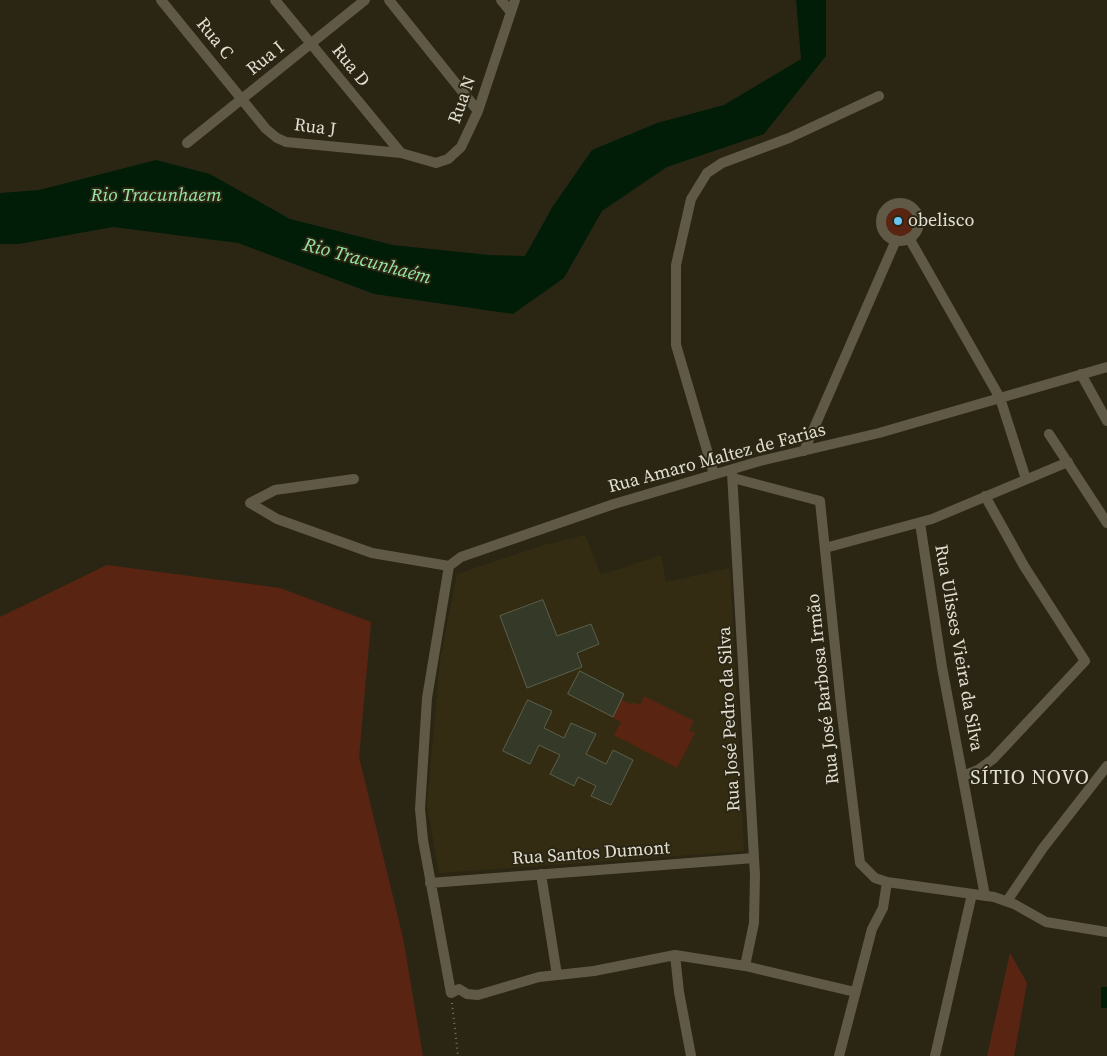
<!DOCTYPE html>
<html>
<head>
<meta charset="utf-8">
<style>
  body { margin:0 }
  canvas { display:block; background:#2b2614 }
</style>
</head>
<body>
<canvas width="1107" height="1056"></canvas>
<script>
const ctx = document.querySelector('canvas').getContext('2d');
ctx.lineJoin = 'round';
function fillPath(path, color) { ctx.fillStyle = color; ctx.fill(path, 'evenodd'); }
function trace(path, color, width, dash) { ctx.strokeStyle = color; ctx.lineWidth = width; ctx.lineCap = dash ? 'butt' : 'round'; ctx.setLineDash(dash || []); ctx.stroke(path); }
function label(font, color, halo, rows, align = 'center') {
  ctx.font = font + ' "Source Serif 4",serif'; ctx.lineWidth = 4; ctx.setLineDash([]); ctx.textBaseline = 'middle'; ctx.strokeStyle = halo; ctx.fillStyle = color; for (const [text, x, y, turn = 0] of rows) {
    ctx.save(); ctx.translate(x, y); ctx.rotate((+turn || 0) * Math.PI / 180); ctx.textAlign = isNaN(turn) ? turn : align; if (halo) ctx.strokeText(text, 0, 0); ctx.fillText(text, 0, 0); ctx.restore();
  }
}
fillPath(new Path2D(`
  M585,535L601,575L661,555L666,582L730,568L744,851L439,873L427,806L440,661L457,574L544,545Z`), '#332c12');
fillPath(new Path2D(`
  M881 222a19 19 0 1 1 38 0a19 19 0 1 1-38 0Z
  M107,565L280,588L371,622L359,757L403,938L423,1056H0V617Z
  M580,671L624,694L622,700L632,705L633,702L640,705L644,696L694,721L689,730L695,733L677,768L614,735L621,722L568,694Z
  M1010,953L1027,983L1014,1056H987Z`), '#592411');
fillPath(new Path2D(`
  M796,0H826V56L764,134L667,167L602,211L564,278L513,314L374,294L238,243L113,227L19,244H0V193L39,190L156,160L210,174L290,219L393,245L489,255L525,256L553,206L592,150L657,123L724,105L801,59Z
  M1101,987H1107V1008H1101Z`), '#011d08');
const building = new Path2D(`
  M543,600L557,636L591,624L599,644L577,653L582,667L527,688L500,616Z
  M580,671L624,694L613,717L568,694Z
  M528,700L552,711L544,728L564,738L571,723L596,734L586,754L606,764L613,750L633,760L611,805L591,796L596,786L578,777L574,786L550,774L560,755L539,745L530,764L503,751Z`);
fillPath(building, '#343a27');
trace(building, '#5a604c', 1);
trace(new Path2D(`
  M452,1003L458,1056`), '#777363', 2, [1, 4]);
trace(new Path2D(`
  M161,0L266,129L277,138L286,142L401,153L436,163L448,159L461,147L478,111L515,0
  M275,0L401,153
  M389,0L478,111
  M501,0L510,11
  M187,143L365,0
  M881 222a19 19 0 1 1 38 0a19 19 0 1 1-38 0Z
  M909,238L1000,398L1026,479
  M1081,374L1107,421
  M1049,434L1107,523
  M804,451L896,240
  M732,473L755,875L754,923L745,966
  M714,474L676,345V265L691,199L707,173L722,163L789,138L879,96
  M733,478L820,501L842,715L860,863L875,878L887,882L994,897L1014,904L1046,922L1107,932
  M354,479L275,490L250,503L277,519L372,553L449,566
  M920,523L942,667L985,896
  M825,548L932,519L1068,462
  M449,566L427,698L420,809L423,840L451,993L459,989L467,994L478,995L539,977L594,971L675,955L745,966L855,992
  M449,566L461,557L614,504L760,461L879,433L1107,367
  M963,776L978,770L993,759L1085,661L1024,566L985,496
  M541,874L557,975
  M430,883L754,858
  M1007,901L1043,848L1107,766
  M675,955L679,992L691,1056
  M839,1056L872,929L883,908L887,882
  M935,1056L972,894`), '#5f5945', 10);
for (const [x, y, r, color] of [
  [898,221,5,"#68c4f0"]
]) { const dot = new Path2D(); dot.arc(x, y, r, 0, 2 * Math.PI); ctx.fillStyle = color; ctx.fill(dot); trace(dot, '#2b2614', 2); }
label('18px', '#e2dfd3', '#2b2614', [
  ["Rua C",214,39,51],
  ["Rua I",266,59,-39],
  ["Rua D",350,66,51],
  ["Rua N",463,100,-70],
  ["Rua J",315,128,7],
  ["Rua Amaro Maltez de Farias",717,459,-15],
  ["Rua Ulisses Vieira da Silva",958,648,80],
  ["Rua José Barbosa Irmão",824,689,-96],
  ["Rua José Pedro da Silva",730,719,-93],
  ["Rua Santos Dumont",591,854,-4]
]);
label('18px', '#e2dfd3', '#2b2614', [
  ["obelisco",908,221]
], 'left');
label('italic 19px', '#96e6a5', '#2b2614', [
  ["Rio Tracunhaem",156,196],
  ["Rio Tracunhaém",367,262,15]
]);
ctx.letterSpacing = '1px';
label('20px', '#e2dfd3', '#2b2614', [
  ["SÍTIO NOVO",1030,779]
]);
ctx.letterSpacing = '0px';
</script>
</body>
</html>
